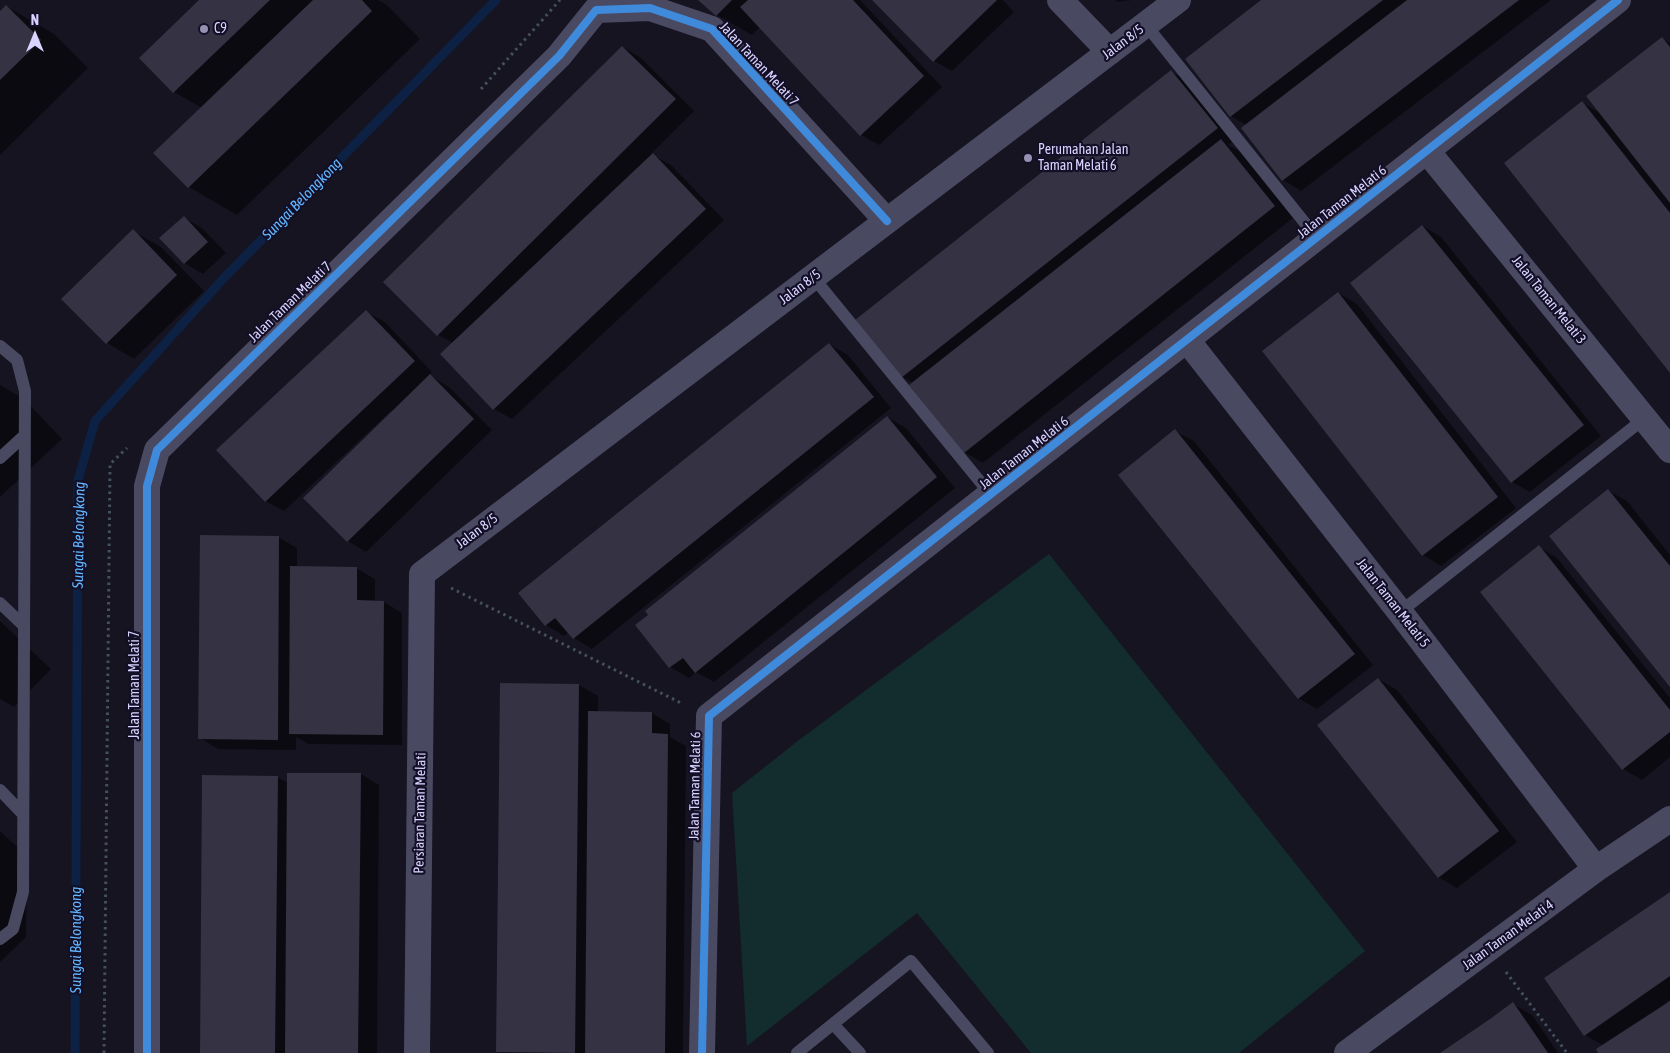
<!DOCTYPE html>
<html>
<head>
<meta charset="utf-8">
<style>
  body { margin:0 }
  #map { position:relative; width:1670px; height:1053px; overflow:hidden; background:#161421; font-family:"Asap Condensed",sans-serif }
  canvas { display:block }
  .north { position:absolute; left:10px; top:10px; width:50px; height:50px; -webkit-text-stroke:4px #130f26; paint-order:stroke; rotate:0deg; font-size:14px; font-weight:700; line-height:20px; text-align:center; color:#d9d4ff }
  .north::after { content:''; display:block; margin:auto; width:18px; height:22px; background:#d9d4ff; clip-path:polygon(50% 0,100% 100%,50% 72%,0 100%) }
</style>
</head>
<body>
<div id="map">
<canvas width="1670" height="1053"></canvas>
<div class="north">N</div>
</div>
<script>
const ctx = document.querySelector('canvas').getContext('2d');
ctx.lineJoin = 'round';
function fillPath(path, color) { ctx.fillStyle = color; ctx.fill(path, 'evenodd'); }
function trace(path, color, width, dash) { ctx.strokeStyle = color; ctx.lineWidth = width; ctx.lineCap = dash ? 'butt' : 'round'; ctx.setLineDash(dash || []); ctx.stroke(path); }
function label(font, color, halo, rows, align = 'center') {
  ctx.font = font + ' "Asap Condensed",sans-serif'; ctx.lineWidth = 4.5; ctx.setLineDash([]); ctx.textBaseline = 'middle'; ctx.strokeStyle = halo; ctx.fillStyle = color; for (const [text, x, y, turn = 0] of rows) {
    ctx.save(); ctx.translate(x, y); ctx.rotate((+turn || 0) * Math.PI / 180); ctx.textAlign = isNaN(turn) ? turn : align; if (halo) ctx.strokeText(text, 0, 0); ctx.fillText(text, 0, 0); ctx.restore();
  }
}
fillPath(new Path2D(`
  M1049,554L1365,951L1239,1053H1031L917,913L747,1046L732,793L799,740Z`), '#132c2d');
fillPath(new Path2D(`
  M201,0H378L387,5L420,39L237,215L189,187L202,108L174,92Z
  M700,0H860L942,87L879,145L861,135L760,27L752,35L717,15Z
  M874,0H1003L1014,12L952,71L934,61Z
  M1115,0H1132L1118,2Z
  M1263,0H1551L1301,191L1283,180L1242,128L1246,125L1231,116Z
  M6,6L54,34L88,68L0,155V12Z
  M1662,39L1670,43V371L1582,103L1602,114Z
  M623,47L641,58L694,111L651,154L671,165L724,220L512,419L494,409L453,343L438,335Z
  M1171,72L1190,82L1236,139L1228,145L1240,151L1293,218L983,463L964,452L913,383L902,377Z
  M184,218L202,228L226,253L203,274L184,263Z
  M1423,226L1441,237L1601,436L1530,492L1512,482Z
  M133,231L161,247L204,291L134,359L107,343Z
  M1338,293L1357,304L1516,508L1441,566L1423,555Z
  M366,312L385,322L432,372L429,375L449,387L492,430L366,552L348,541L305,498L392,413L391,411L284,511L265,501Z
  M829,344L848,355L891,408L592,649L574,638L569,632L564,636L546,625L520,593Z
  M0,385L24,399L62,439L0,497Z
  M887,417L906,428L955,488L714,682L696,672L689,678L670,667L636,626Z
  M1175,431L1194,441L1373,665L1317,709L1298,698Z
  M1609,491L1627,501L1670,555V685Z
  M278,537L297,548V567L356,568L375,579V602H384L402,613V745L309,744L296,737V750L218,749L200,738Z
  M1539,547L1557,558L1670,698V757L1642,780L1623,769Z
  M0,621L51,669L14,707L0,699Z
  M1378,679L1397,690L1517,842L1457,888L1438,877Z
  M501,684L579,685L598,696V712L652,713L670,724V737L686,746L683,1053H500L497,1051Z
  M361,774L379,785L377,1053H201L277,777L288,783Z
  M0,831L27,856L26,937L0,962Z
  M1670,893V1000L1665,1003L1666,1005L1670,1003V1053H1600L1604,1046L1585,1035Z
  M1513,1004L1532,1015L1558,1053H1442Z`), '#0007');
trace(new Path2D(`
  M75,1053L78,480L95,421L223,279L496,0`), '#0d2144', 9);
fillPath(new Path2D(`
  M199,0H270L173,93L139,58Z
  M313,0H362L372,11L188,188L153,153Z
  M698,0H732L716,16Z
  M748,0H853L924,76L860,136L740,7Z
  M872,0H997L933,62Z
  M1261,0H1383L1230,117L1185,59Z
  M1407,0H1519L1282,181L1241,128Z
  M6,5L41,40L0,80V11Z
  M1662,37L1670,47V203L1586,96Z
  M622,46L676,99L437,336L383,282Z
  M1171,70L1218,128L901,378L855,320Z
  M1582,101L1670,213V373L1504,163Z
  M1221,139L1275,206L964,453L909,385Z
  M653,153L706,209L493,410L440,354Z
  M184,216L208,242L184,264L159,238Z
  M1422,225L1584,425L1511,483L1350,283Z
  M133,229L177,275L106,344L61,299Z
  M1338,292L1498,497L1422,556L1262,351Z
  M366,310L415,361L265,502L216,450Z
  M829,343L874,397L573,639L555,618L545,626L518,593Z
  M430,374L474,419L347,542L303,498Z
  M887,416L937,477L695,673L683,658L669,668L635,625L648,615L645,611Z
  M1175,429L1355,654L1298,699L1118,475Z
  M1608,489L1670,566V687L1549,536Z
  M200,535L279,536L278,740L198,739Z
  M1539,545L1670,710V732L1622,770L1480,592Z
  M290,566L357,567V600L384,601L383,735L289,734Z
  M1378,678L1499,831L1438,878L1317,725Z
  M500,683L579,684L575,1053L496,1052Z
  M588,711L652,712V733L668,734L665,1053H585Z
  M287,773H361L358,1053H285Z
  M202,775L278,776L275,1053H200Z
  M1670,892V976L1584,1036L1544,978Z
  M1670,1001V1053H1598L1596,1049Z
  M1513,1002L1548,1053H1440L1490,1019Z`), '#343243');
trace(new Path2D(`
  M481,89L560,0
  M451,588L683,704
  M1506,972L1567,1053
  M104,1053L110,464L127,448`), '#44505f', 3, [2.5, 4]);
trace(new Path2D(`
  M1146,25L1317,238
  M813,277L991,495
  M0,346L17,360L25,391L23,892L13,929L0,939
  M0,458L25,435
  M0,603L23,625
  M1400,612L1645,418
  M0,790L22,813
  M833,1024L860,1053
  M797,1053L911,961L988,1053`), '#4a4962', 12);
trace(new Path2D(`
  M1060,0L1110,52
  M1427,151L1670,450
  M1187,340L1400,612L1596,869
  M147,1053V486L157,450L559,56L596,10L650,8L712,29L887,221
  M417,1053L422,574L1178,0
  M702,1053L709,716L1618,0
  M1347,1053L1596,869L1670,819`), '#4a4962', 26);
trace(new Path2D(`
  M147,1053V486L157,450L559,56L596,10L650,8L712,29L887,221
  M702,1053L709,716L1618,0`), '#408adc', 8);
for (const [x, y, r, color] of [
  [204,29,5,"#9591b1"],
  [1028,158,5,"#9591b1"]
]) { const dot = new Path2D(); dot.arc(x, y, r, 0, 2 * Math.PI); ctx.fillStyle = color; ctx.fill(dot); trace(dot, '#130f26', 2); }
label('14px', '#d9d4ff', '#130f26', [
  ["C9",214,29],
  ["Perumahan Jalan",1038,150],
  ["Taman Melati 6",1038,166]
], 'left');
label('14px', '#d9d4ff', '#130f26', [
  ["Jalan 8/5",1123,42,-37],
  ["Jalan Taman Melati 7",759,64,47],
  ["Jalan Taman Melati 6",1342,202,-38],
  ["Jalan 8/5",800,287,-37],
  ["Jalan Taman Melati 3",1549,300,51],
  ["Jalan Taman Melati 7",290,302,-44],
  ["Jalan Taman Melati 6",1024,453,-38],
  ["Jalan 8/5",477,531,-37],
  ["Jalan Taman Melati 5",1393,603,52],
  ["Jalan Taman Melati 7",135,685,-90],
  ["Jalan Taman Melati 6",695,786,-89],
  ["Persiaran Taman Melati",420,813,-89],
  ["Jalan Taman Melati 4",1508,935,-36]
]);
label('italic 15px', '#62b6ff', '#130f26', [
  ["Sungai Belongkong",302,199,-46],
  ["Sungai Belongkong",79,535,-89],
  ["Sungai Belongkong",76,940,-90]
]);
</script>
</body>
</html>
